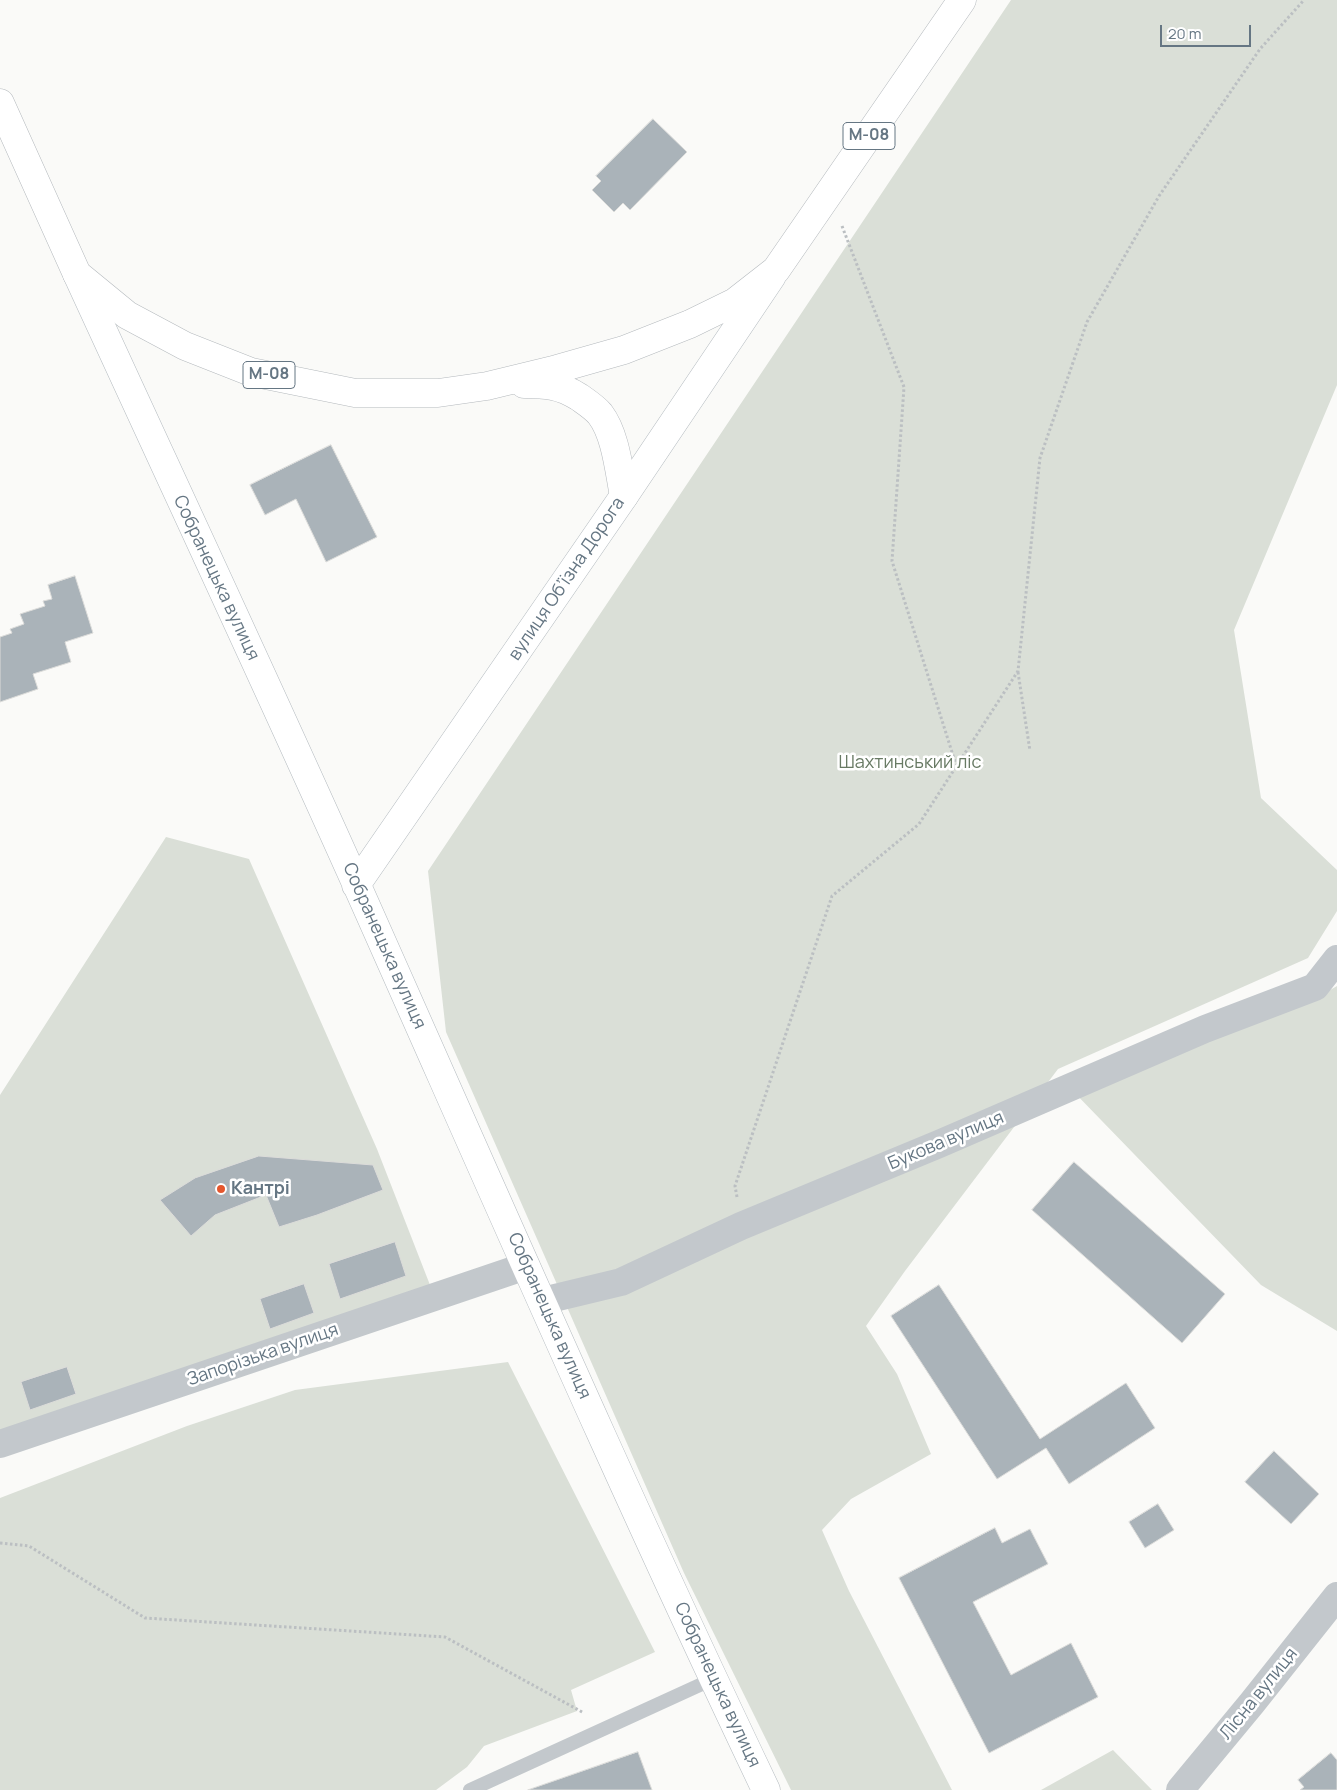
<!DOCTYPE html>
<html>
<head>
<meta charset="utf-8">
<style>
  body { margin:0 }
  #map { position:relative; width:1337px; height:1790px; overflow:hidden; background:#fafaf8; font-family:Manrope,sans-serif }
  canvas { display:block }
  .scale { position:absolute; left:1160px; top:25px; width:91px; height:22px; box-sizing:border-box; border:2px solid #657683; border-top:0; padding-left:6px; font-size:15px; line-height:18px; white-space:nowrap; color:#657683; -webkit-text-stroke:4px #fff; paint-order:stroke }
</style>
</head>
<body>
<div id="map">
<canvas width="1337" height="1790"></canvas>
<div class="scale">20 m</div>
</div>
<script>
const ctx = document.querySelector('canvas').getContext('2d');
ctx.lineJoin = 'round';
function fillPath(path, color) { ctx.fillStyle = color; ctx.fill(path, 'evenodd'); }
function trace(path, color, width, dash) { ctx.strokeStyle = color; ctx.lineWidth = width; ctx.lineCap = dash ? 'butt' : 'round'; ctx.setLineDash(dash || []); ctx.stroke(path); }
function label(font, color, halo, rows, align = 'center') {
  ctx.font = font + ' Manrope,sans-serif'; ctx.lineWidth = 5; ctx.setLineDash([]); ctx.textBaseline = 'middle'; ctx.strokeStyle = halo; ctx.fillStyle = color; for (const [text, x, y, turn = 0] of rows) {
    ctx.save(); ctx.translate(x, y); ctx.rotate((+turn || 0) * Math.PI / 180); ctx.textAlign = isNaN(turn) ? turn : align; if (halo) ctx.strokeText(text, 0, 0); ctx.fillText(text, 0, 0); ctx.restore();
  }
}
fillPath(new Path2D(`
  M1011,0H1337V385L1234,630L1261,798L1337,870V911L1308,958L1058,1069L905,1271L866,1326L897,1374L931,1454L851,1499L822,1530L849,1591L952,1790H791L684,1573L446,1032L428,871Z
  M166,837L249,859L377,1149L430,1285L0,1432V1095Z
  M1337,986V1331L1261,1285L1070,1088L1313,1000Z
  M508,1362L655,1652L571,1690L577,1711L484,1746L467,1767L436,1790H0V1498L187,1426L295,1390Z
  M1113,1750L1152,1790H1041Z`), '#dadfd7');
const building = new Path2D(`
  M653,119L687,152L630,210L623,203L614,212L592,190L601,181L596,176Z
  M331,445L377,537L326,562L296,499L265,515L250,485Z
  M75,576L93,633L65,642L71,662L33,674L38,689L0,702V637L12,633L10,629L24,624L20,614L45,606L43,601L52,599L48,585Z
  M259,1156L373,1165L383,1190L317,1215L279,1227L266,1195L215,1215L191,1236L160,1200L195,1178Z
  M1074,1162L1225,1294L1182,1343L1032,1210Z
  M395,1242L406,1276L340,1299L329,1264Z
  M304,1284L314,1313L270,1329L260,1299Z
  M939,1285L1040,1439L1126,1383L1155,1428L1069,1484L1046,1448L997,1479L891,1316Z
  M67,1367L76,1394L30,1410L21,1382Z
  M1274,1451L1319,1494L1291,1524L1245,1482Z
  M1158,1504L1174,1530L1145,1548L1129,1522Z
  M995,1528L1002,1543L1030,1529L1048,1564L973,1602L1011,1675L1071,1643L1098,1697L989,1753L899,1578Z
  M638,1752L652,1790H528Z
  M1331,1753L1337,1760V1790H1300L1304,1787L1298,1780Z`);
fillPath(building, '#aab3b9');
trace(building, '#dcdcda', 1);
const secondary = new Path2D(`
  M77,274C171,479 267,684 359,890C493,1191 624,1493 766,1790
  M356,885L624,496L772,276`);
const highway = new Path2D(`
  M0,103L77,274L127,315L185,346L251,372L355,393H438L487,386L557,369L624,350L690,324L735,302L776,270L962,0
  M524,384C546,384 560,385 579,397C586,402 594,407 600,414C616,435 619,471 624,496`);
trace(secondary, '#b3babf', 29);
trace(highway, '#b4b9bd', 29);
trace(new Path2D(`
  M842,226L904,387L892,561L956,765
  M1018,672L1030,751
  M737,1197L735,1186L832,896L919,824L1018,671L1040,458L1087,322L1159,196L1260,49L1304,0
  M0,1543L29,1546L145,1618L445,1637L584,1713`), '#bbbfc2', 3, [2.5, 2.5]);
trace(new Path2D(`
  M470,1790L713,1679`), '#c3c8cc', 14);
trace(new Path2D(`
  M542,1301L621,1282L741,1226L939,1144L1205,1029L1315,987L1337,959
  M0,1444L526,1266
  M1180,1790L1252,1703L1337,1596`), '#c3c8cc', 28);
trace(secondary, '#fff', 28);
trace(highway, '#fff', 28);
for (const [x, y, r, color] of [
  [221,1189,5,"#e4572e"]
]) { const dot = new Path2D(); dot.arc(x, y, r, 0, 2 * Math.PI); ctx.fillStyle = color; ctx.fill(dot); trace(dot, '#fff', 2); }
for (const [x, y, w] of [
  [869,136,52],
  [269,375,52]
]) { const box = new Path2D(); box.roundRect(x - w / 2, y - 13.5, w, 27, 4); ctx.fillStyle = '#fff'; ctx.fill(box); trace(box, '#657683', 1); }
label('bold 16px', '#657683', null, [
  ["М-08",869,136],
  ["М-08",269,375]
]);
label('18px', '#657683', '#fff', [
  ["Собранецька вулиця",216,578,65],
  ["вулиця Обʼїзна Дорога",567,579,-56],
  ["Собранецька вулиця",384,946,66],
  ["Букова вулиця",946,1141,-23],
  ["Собранецька вулиця",549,1316,66],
  ["Запорізька вулиця",263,1355,-19],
  ["Собранецька вулиця",717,1685,65],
  ["Лісна вулиця",1259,1694,-51]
]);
label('18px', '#687a64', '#fff', [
  ["Шахтинський ліс",910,763]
]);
label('bold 18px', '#657683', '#fff', [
  ["Кантрі",231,1189]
], 'left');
</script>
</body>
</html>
